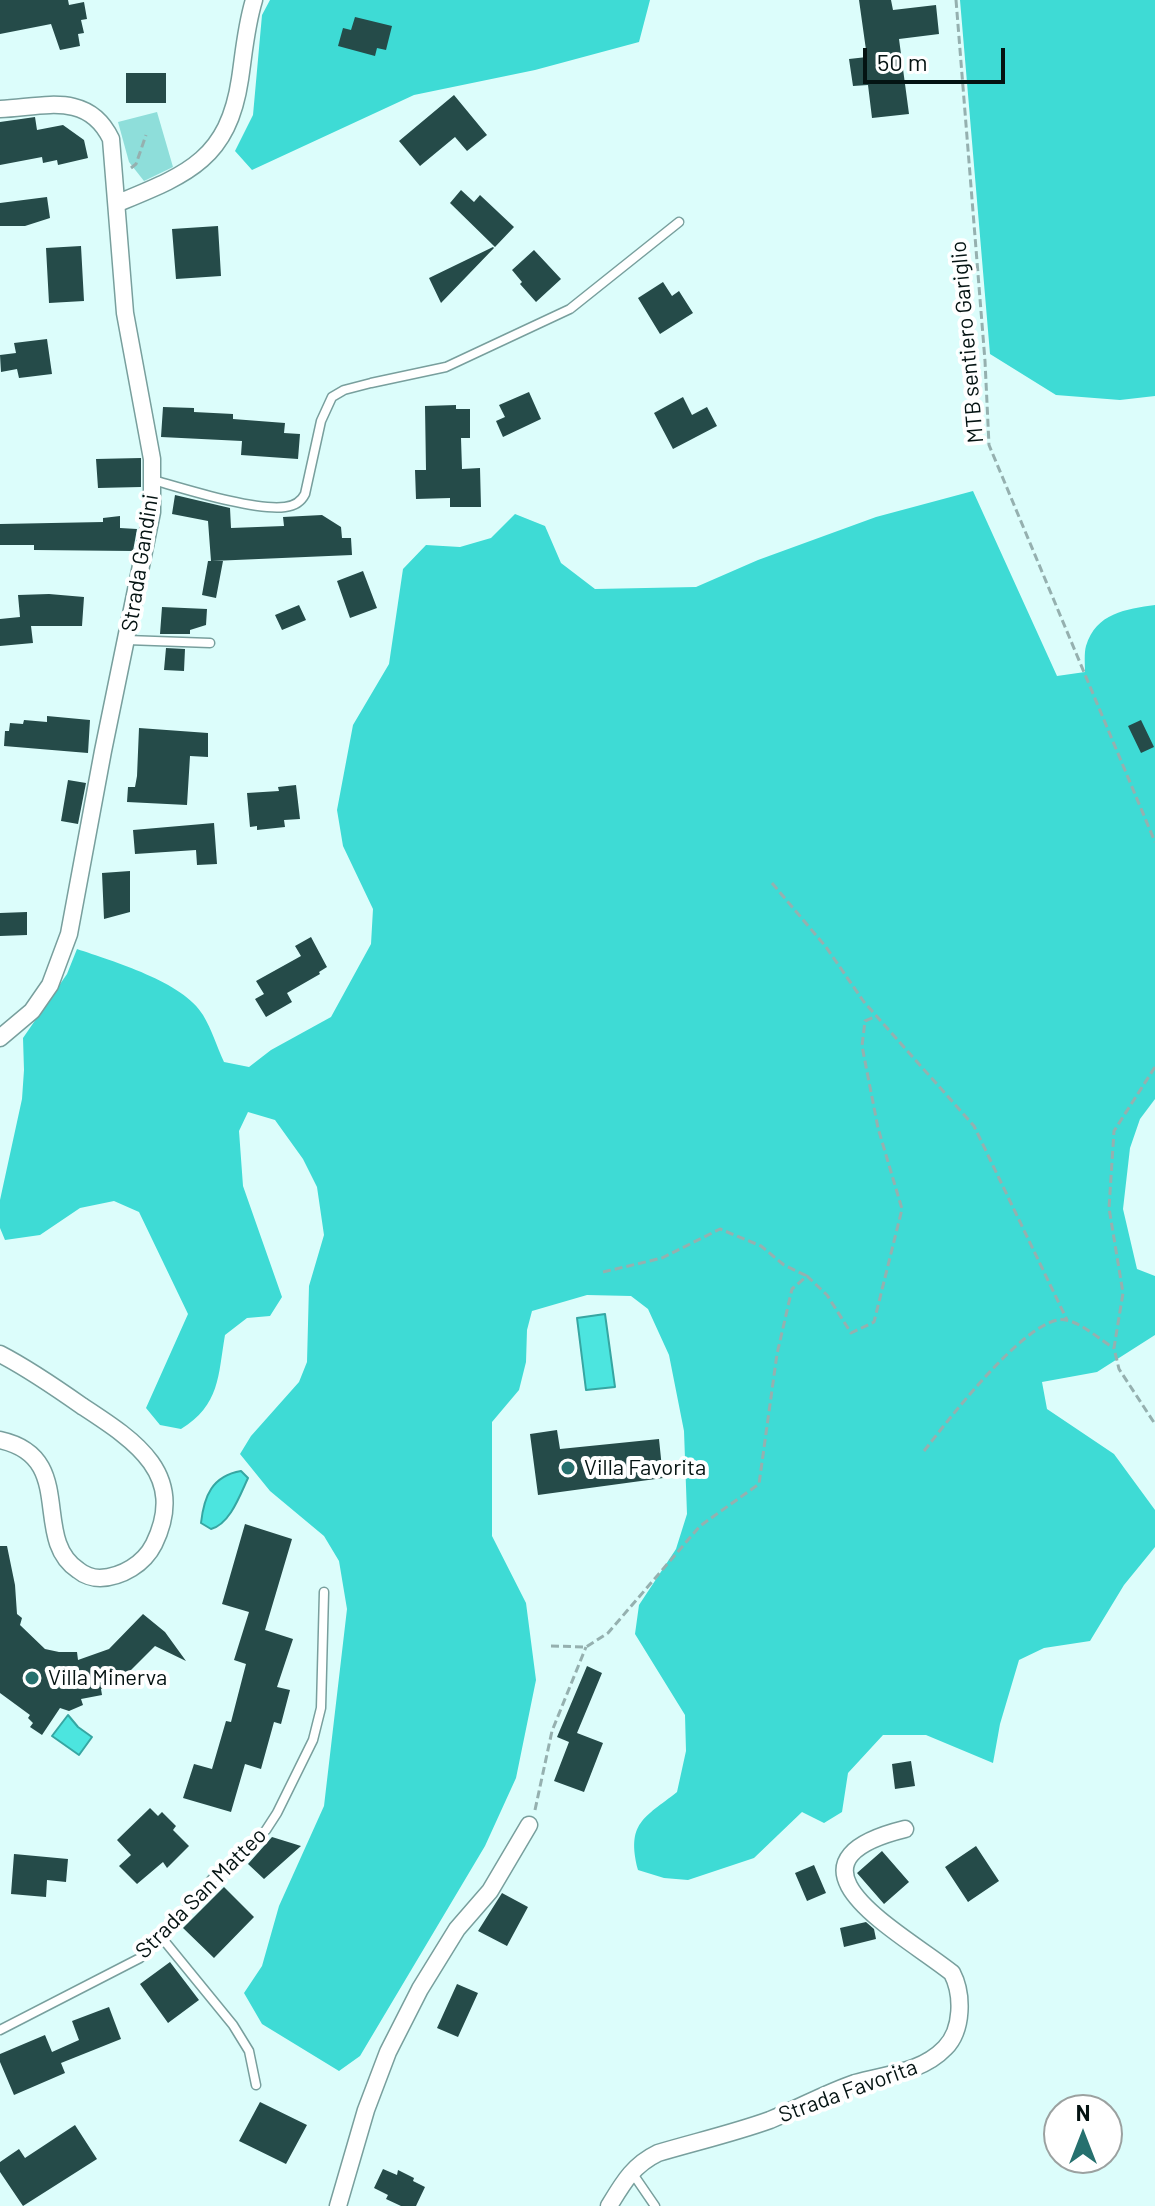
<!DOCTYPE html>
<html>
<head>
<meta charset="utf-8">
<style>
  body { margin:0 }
  #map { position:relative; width:1155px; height:2206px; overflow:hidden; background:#dcfdfb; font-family:Barlow,sans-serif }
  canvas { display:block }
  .north { position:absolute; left:1043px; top:2094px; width:80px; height:80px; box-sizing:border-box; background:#fff; border:2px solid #9ba1a0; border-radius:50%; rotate:0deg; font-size:22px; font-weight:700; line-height:32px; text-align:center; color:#041312 }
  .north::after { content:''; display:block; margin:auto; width:28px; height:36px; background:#26706e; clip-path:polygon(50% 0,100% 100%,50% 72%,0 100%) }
  .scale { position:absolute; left:863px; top:48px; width:142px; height:36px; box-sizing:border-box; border:4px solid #041312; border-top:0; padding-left:10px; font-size:24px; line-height:28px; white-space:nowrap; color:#041312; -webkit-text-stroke:6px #fff; paint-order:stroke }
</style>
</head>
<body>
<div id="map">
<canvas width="1155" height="2206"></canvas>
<div class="north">N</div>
<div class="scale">50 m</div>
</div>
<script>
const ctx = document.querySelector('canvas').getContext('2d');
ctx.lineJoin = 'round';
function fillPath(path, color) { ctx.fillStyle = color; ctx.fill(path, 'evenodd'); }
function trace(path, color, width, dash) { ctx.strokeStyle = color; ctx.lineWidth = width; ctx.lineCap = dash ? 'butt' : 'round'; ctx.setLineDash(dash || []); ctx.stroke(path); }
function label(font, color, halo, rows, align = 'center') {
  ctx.font = font + ' Barlow,sans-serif'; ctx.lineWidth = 8; ctx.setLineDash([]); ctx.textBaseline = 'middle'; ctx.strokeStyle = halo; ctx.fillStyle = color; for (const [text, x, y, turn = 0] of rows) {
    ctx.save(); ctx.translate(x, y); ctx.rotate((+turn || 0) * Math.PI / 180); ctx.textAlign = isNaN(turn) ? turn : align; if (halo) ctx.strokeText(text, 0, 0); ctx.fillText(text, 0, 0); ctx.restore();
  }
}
fillPath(new Path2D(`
  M157,112L173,167L144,181L129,162L118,122Z`), '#8ededa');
fillPath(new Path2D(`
  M270,0H650L639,42L535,70L414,95L252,170L235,151L253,115L262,15Z
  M960,0H1155V396L1120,400L1056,395L990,354Z
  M973,491L1057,676L1085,672C1085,664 1084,653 1086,646C1096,613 1126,609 1155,605V1099L1140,1119L1130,1148L1123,1209L1137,1269L1155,1276V1335L1097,1372L1042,1382L1047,1409L1114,1454L1155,1510V1547L1124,1585L1090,1641L1044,1648L1019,1660L1000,1724L993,1763L926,1735H883L848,1773L842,1812L824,1823L802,1812L754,1858L688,1880L664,1878L638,1870C626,1823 644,1818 677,1792L686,1751L685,1715L635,1634L639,1605L676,1549L687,1514L684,1431L669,1355L648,1309L631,1296L587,1295L532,1311L527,1330L526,1362L519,1390L492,1422V1536L526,1603L536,1680L516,1778L485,1846L360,2056L339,2071L262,2024L244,1993L262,1966L279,1906L324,1806L347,1609L339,1561L324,1536L270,1491L240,1454L251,1436L299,1382L307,1362L309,1286L324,1235L317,1187L303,1159L275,1120L248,1112L239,1131L243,1186L282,1297L270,1316L247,1318L225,1335C218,1376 220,1405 181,1429L160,1425L146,1408L188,1314L139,1212L114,1201L80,1208L40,1235L5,1240L0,1228V1200L22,1099L24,1070L23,1038L67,974L77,949C112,961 184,982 203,1015C212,1030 217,1047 224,1062L249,1067L271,1050L331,1017L371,944L373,909L343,846L337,810L353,725L389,664L403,569L426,545L460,547L491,538L515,514L545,526L561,563L595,589L696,587L758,560L876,517Z`), '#3edbd5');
const water = new Path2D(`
  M605,1314L615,1387L586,1390L577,1318Z
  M241,1471L248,1478C240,1495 230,1524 211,1529L201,1523C204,1496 212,1476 241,1471Z
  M68,1715L78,1727L92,1737L79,1755L52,1736Z`);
fillPath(water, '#4ce5df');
trace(water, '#36a6a2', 2);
fillPath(new Path2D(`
  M0,0H68L69,5L84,2L87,19L81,20L84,33L78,34L80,46L60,50L51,24L0,34Z
  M859,0H891L893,10L936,5L939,34L899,39L909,114L872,118L868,85L853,86L849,59L867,57Z
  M355,17L392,26L386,50L377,48L375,56L338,46L343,28L351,30Z
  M126,73H166V103H126Z
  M454,95L487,135L467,151L455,137L420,166L399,141Z
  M35,117L37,130L63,125L84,140L88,158L58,165L57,160L43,163L42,157L0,165V122Z
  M461,190L474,202L480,195L514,227L495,247L450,203Z
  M47,197L50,218L25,226H0V203Z
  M218,226L221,276L176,279L172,229Z
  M81,246L84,301L49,303L46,248Z
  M493,247L494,248L441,303L429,278Z
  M534,250L561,279L536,302L520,284L522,282L512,270Z
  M663,282L672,296L679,291L693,313L660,334L638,298Z
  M47,339L52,374L19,378L17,369L1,372L0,355L16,353L14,343Z
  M529,392L541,419L503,437L496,421L505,417L499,405Z
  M683,397L692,415L707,407L717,426L673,449L654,413Z
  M456,405V409H470V438H461L462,469L480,468L481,507H450V498L416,499L415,470H426L425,406Z
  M163,407L194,408V412L233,414V419L285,423L284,433L300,434L298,459L241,455L242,441L161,437Z
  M141,458V487L98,488L96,459Z
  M175,495L230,508L231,528L284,526L283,517L322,515L341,527L342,538H351L352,555L212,561H223L216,598L202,595L208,561H211L208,521L172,514Z
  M120,516V528L137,529L133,551L34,550V545H0V524L103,522V518Z
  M363,571L377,608L350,618L337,581Z
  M49,594L84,597L82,626H31L33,643L0,646V619L20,617L18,595Z
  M299,605L306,620L282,630L275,615Z
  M162,607L207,609L206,625L190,630V634H160Z
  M166,648L185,649L184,671L164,670Z
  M47,716L90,720L88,753L4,746L5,731H9L10,723L23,724L24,720L47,722Z
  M1141,720L1154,747L1141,753L1128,726Z
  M139,728L208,733V757L190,756L187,805L127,802L128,787H135L137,776Z
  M68,780L86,783L78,824L61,821Z
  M296,785L300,819L284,820L285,827L257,830V826L250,827L247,793L279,791L278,787Z
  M214,823L217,864L197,865L196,850L135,854L133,830Z
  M130,871V912L104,919L102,873Z
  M27,912V935L0,936V913Z
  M311,937L327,967L319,972L320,974L287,993L292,1002L266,1017L255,999L264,994L256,981L301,956L295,946Z
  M557,1430L560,1449L659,1439L663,1478L538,1495L530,1434Z
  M245,1524L292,1539L265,1630L293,1639L277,1687L290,1690L281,1724L274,1722L261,1769L245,1764L231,1812L183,1798L194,1764L212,1769L226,1721L231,1722L246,1664L234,1660L249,1612L222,1604Z
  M0,1546H7L15,1585L17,1614L22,1618L20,1625L45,1649L59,1652H77L78,1660L109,1649L143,1614L165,1632L186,1661L155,1646L131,1670L101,1689L102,1695L81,1699L83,1705L69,1711L60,1708L42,1735L30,1727L33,1723L28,1718L30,1715L0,1693Z
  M587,1666L602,1673L577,1733L603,1743L584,1792L554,1781L569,1742L557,1737Z
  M911,1761L915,1786L895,1789L892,1764Z
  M150,1808L158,1816L162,1812L176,1826L173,1830L189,1846L167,1868L163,1862L137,1884L119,1866L131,1855L117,1840Z
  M272,1837L301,1846L264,1879L248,1864Z
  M976,1846L999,1881L968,1902L945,1867Z
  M882,1851L909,1882L884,1904L857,1873Z
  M14,1854L68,1859L66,1882L47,1880L46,1897L11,1894Z
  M814,1865L826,1893L807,1901L795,1873Z
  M224,1887L254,1917L214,1958L183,1928Z
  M502,1893L528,1907L507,1946L478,1931Z
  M866,1922L874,1929L876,1939L844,1947L840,1928Z
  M170,1962L199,2000L168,2023L140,1984Z
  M457,1984L478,1993L458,2037L437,2028Z
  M109,2007L121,2039L61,2063L65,2073L14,2095L0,2062V2054L45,2035L52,2052L79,2040L72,2021Z
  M260,2102L307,2125L286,2164L239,2141Z
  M75,2125L97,2159L23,2206L0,2172V2162L19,2149L25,2158Z
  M383,2169L397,2175L398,2170L414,2178L413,2181L425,2187L416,2206H401L386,2199L388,2195L374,2188Z`), '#254b49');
const lane = new Path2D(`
  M153,480C185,489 254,511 285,507C294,506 301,502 305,494L321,421L332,397L344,390L371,383L446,367L570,309L679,222
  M127,640L210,643
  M162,1938L233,2025L249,2051L256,2085
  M0,2030L140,1958L162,1938L212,1879L266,1830L277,1813L313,1740L321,1708L324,1592
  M631,2171L655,2206`);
const street = new Path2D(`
  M0,109C44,107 88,91 111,139L125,313L152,459V512L103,751L69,934L50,985L32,1011L0,1038
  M118,203C186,175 228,160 240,79C244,52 246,26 254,0
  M0,1354C29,1369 55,1387 82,1406C134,1440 188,1474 154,1544C144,1564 122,1577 100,1578C93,1578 84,1575 78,1570C30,1538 78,1457 0,1440
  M338,2206L366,2110L388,2052L420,1989L457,1929L490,1891L529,1825
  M609,2206C623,2183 633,2165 658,2153C695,2142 734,2133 770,2120C799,2108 826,2093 855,2083C886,2074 921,2073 945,2048C963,2030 963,1994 952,1973C902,1933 767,1863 905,1829`);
trace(lane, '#789f9d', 11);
trace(street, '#789f9d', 19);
trace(new Path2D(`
  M956,0L985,361L989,445L1155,842
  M131,168L136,164L146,135
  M772,883L826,947L864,1002L974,1126L1067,1320
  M1155,1067L1114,1131L1109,1208L1123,1293L1114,1348L1119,1369L1155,1424
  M603,1272L662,1258L720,1229L761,1246L784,1265L807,1276
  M924,1451C946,1423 1030,1312 1066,1320C1082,1323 1100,1340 1114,1348
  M551,1646L586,1647L608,1633L700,1526L759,1484L777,1354L792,1289L807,1276L827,1295L851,1333L874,1322L902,1209L878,1128L862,1046L865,1021L877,1016
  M535,1810L552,1731L586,1647`), '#95b0af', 3, [8, 4]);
trace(lane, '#fff', 8);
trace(street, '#fff', 16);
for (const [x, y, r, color] of [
  [568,1468,8,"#26706e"],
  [32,1678,8,"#26706e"]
]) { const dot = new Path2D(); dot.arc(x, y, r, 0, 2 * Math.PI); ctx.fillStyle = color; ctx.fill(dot); trace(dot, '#fff', 3); }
label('22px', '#041312', '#fff', [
  ["MTB sentiero Gariglio",967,342,-95],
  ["Strada Gandini",140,563,-81],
  ["Strada San Matteo",201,1893,-45],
  ["Strada Favorita",848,2091,-20]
]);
label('22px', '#041312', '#fff', [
  ["Villa Favorita",584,1468],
  ["Villa Minerva",48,1678]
], 'left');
</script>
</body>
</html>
